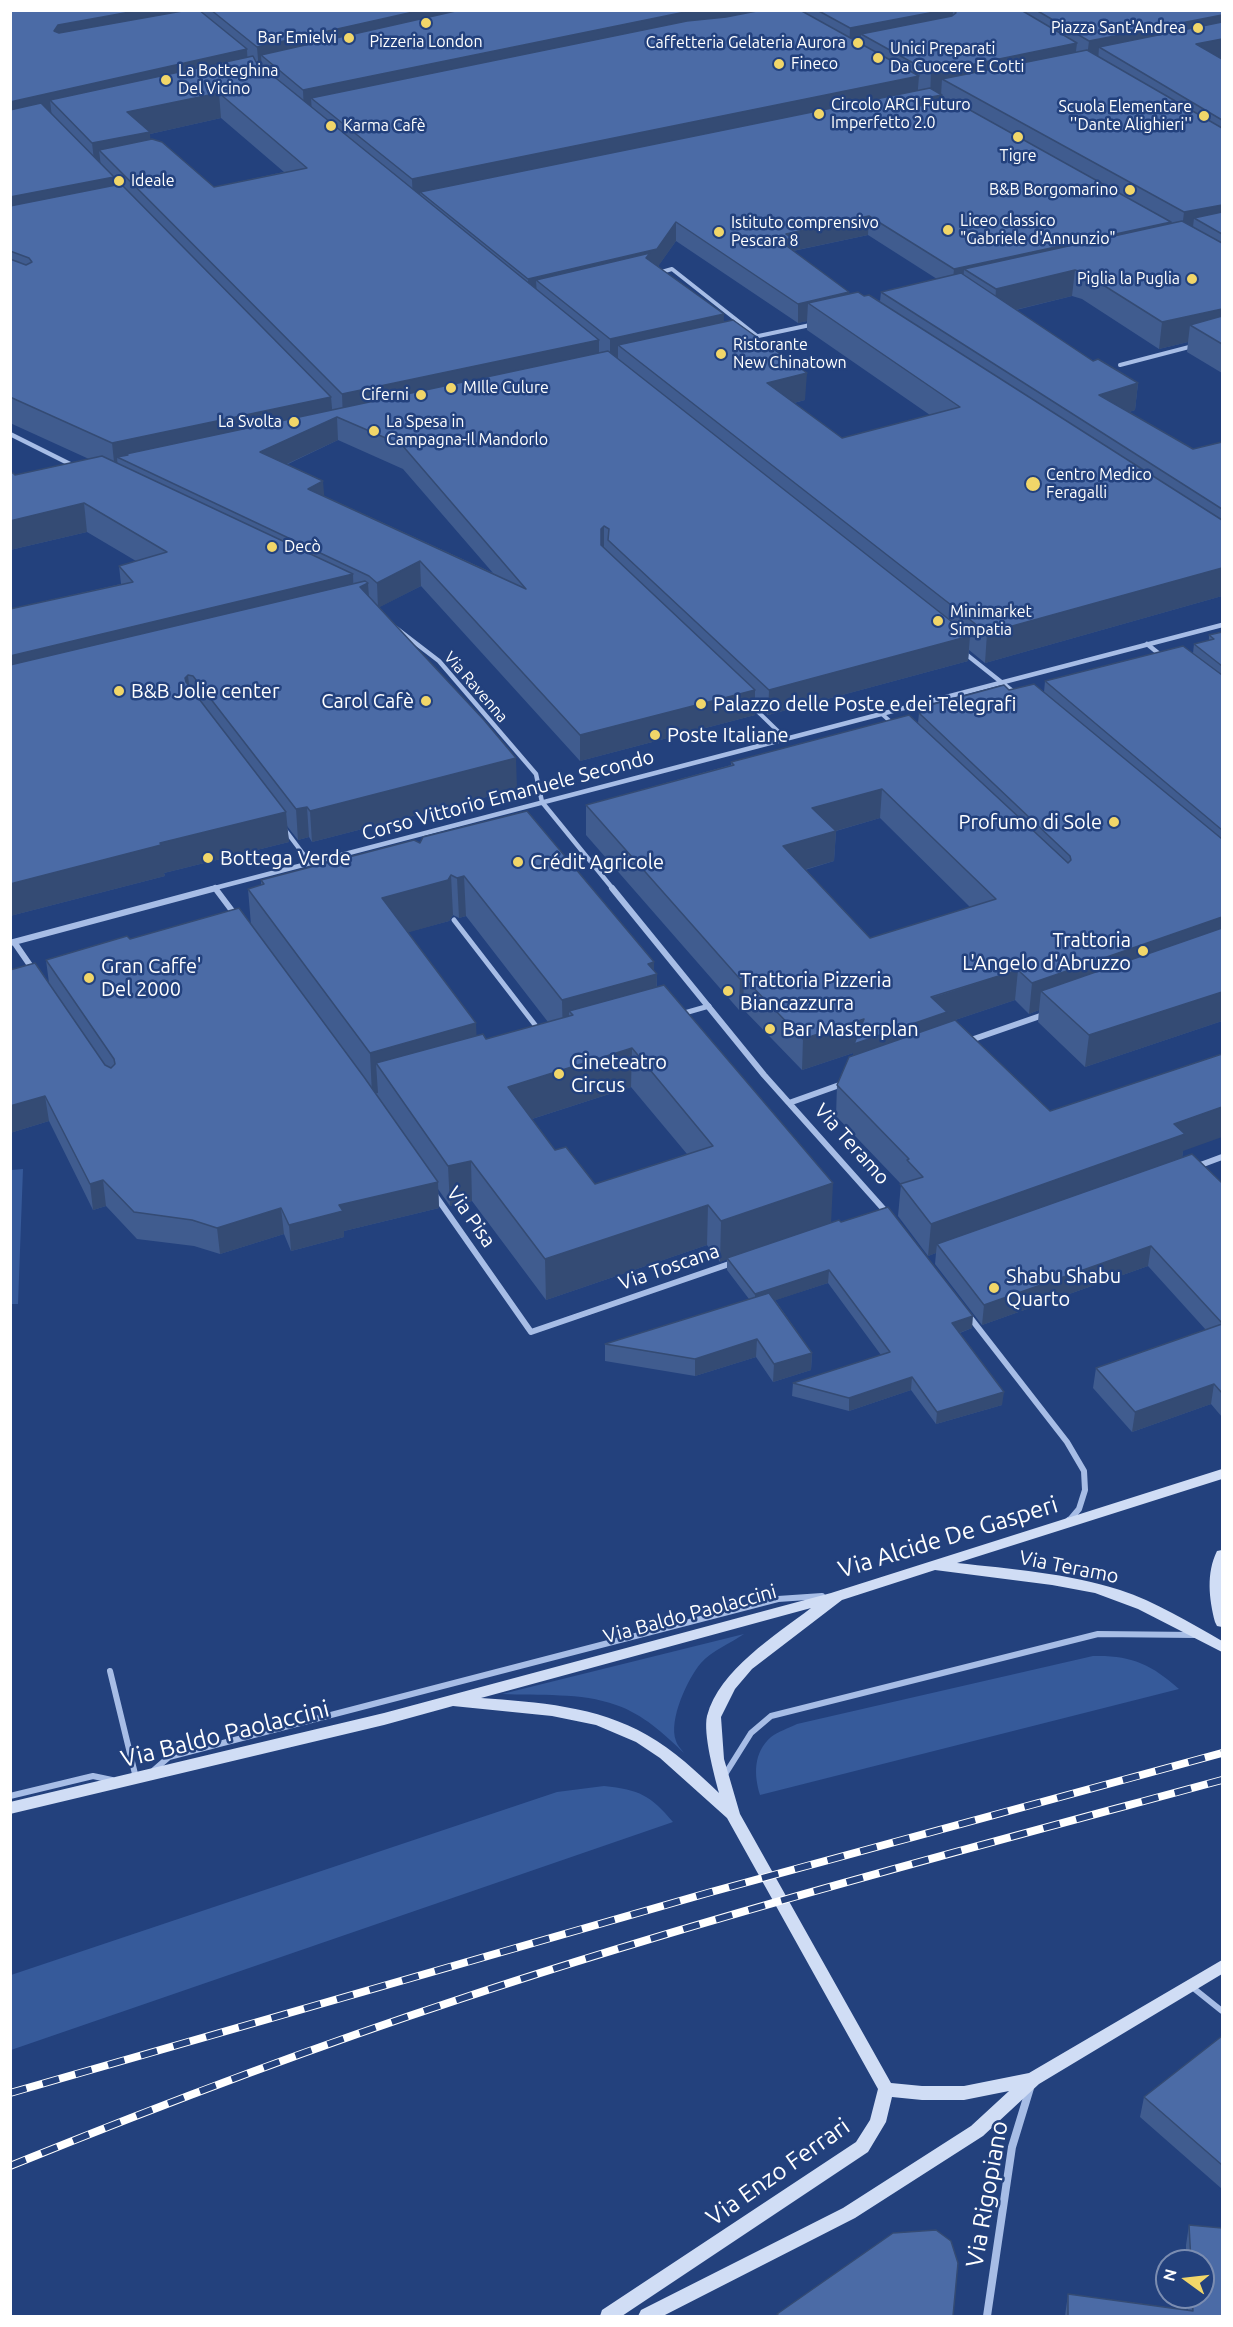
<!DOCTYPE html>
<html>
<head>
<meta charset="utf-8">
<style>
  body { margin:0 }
  #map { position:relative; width:1233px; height:2327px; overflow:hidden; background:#23417d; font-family:Ubuntu,sans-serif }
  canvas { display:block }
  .frame { position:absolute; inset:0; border:12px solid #fff; pointer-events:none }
  .north { position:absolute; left:1155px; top:2249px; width:60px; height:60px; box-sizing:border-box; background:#23417d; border:2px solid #7b8db1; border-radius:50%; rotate:285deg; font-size:16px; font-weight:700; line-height:24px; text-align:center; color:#fff }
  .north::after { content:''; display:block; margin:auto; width:21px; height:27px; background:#f1d669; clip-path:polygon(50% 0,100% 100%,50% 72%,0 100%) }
</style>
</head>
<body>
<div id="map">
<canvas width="1233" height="2327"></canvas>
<div class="frame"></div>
<div class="north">N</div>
</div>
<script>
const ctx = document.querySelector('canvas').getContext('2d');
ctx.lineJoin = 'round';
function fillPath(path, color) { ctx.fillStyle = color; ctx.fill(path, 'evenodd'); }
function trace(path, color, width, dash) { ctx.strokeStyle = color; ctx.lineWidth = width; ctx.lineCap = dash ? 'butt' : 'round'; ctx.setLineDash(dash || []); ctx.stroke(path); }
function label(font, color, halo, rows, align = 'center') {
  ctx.font = font + ' Ubuntu,sans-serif'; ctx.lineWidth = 5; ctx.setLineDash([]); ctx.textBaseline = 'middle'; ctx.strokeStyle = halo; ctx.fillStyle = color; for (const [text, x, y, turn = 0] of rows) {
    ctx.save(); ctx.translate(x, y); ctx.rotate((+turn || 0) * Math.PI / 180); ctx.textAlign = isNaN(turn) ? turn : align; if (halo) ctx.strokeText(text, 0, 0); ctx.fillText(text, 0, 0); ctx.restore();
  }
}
fillPath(new Path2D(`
  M23,1169L18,1304H11V1170Z
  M744,1634C731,1643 711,1651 701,1663C688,1678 668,1720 676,1741C677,1745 681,1749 684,1753C664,1734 643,1714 616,1705C581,1692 539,1696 502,1694Z
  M1093,1656C1131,1655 1151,1664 1179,1689L760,1795C754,1775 753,1753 771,1737C777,1732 789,1728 797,1724Z
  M604,1786C640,1790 650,1795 673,1822L11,2050V1975L557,1792Z`), '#365a9a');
trace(new Path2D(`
  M751,705L786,739
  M882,714L893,724`), '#a7bde6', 4);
trace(new Path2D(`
  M110,1671L136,1778
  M154,1770L169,1757L778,1599L822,1596
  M724,1776L751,1733L771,1716L1098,1634L1195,1635
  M10,1796L93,1776L112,1780
  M1192,1987L1222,2011`), '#a7bde6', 6);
trace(new Path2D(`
  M454,920L539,1030
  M681,1014L709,1006`), '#a7bde6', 5);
trace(new Path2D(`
  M658,273L672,269L757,336
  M749,338L815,324
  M1120,365L1193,346`), '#a7bde6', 4);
trace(new Path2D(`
  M10,434L74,466
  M396,628L439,661L536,774L542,802L613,889
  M1147,644L1163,657
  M962,651L1015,693
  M283,827L310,863
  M211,889L1222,625`), '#a7bde6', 4.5);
trace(new Path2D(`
  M215,888L236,916
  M612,888L764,1075L888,1214
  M14,942L34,971
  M10,943L216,888
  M968,1041L1046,1014
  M789,1103L845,1083
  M1195,1167L1222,1157
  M435,1195L531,1332L735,1262
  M969,1316L1067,1442L1084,1471L1085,1490L1079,1509L1068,1522`), '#a7bde6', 6);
trace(new Path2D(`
  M1067,1523L1069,1521
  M987,2316L1012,2147L1030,2088`), '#a7bde6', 8);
fillPath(new Path2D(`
  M1222,1469V1479L957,1563C1011,1569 1067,1573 1120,1590C1156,1602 1189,1622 1222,1641V1652L1138,1609L1095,1593L1052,1585L935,1570L842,1600L752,1669L735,1689L721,1717L724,1759L740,1814L891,2083L922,2086H964L1029,2073L1222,1960V1974L1039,2084L983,2136L855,2218L663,2316H638L641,2310L843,2208L971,2126L1009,2091L964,2100H922L892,2097L886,2122L868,2152L622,2316H600L602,2310L856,2142L870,2120L878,2089L727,1818L660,1758L636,1742L596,1725L552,1716L453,1706L384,1725L10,1814V1802L384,1713L831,1593ZM811,1608C776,1635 719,1670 707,1716C703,1734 714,1774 719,1793C697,1772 674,1750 647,1735C597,1706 537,1702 481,1698Z
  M1222,1550V1627L1217,1626L1215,1622C1209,1599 1206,1573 1217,1551Z`), '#d0ddf5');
const rail = new Path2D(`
  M10,2093L711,1892L1222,1753
  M10,2166C158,2106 308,2049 460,1999C710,1916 967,1849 1222,1780`);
trace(rail, '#fff', 8);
trace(rail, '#23417d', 6, [17]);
fillPath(new Path2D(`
  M10,10H1222V373L1187,352L1188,342L1159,349L1082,299L1072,296L1016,310L1093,361L1138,383L1135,410L1129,412L1193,449L1222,442V596L985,663L969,650L968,661L768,715L755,703V715L580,761L421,586L379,607L517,789L312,842L309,837L298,840L287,826L289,842L164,873L165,876L10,916V609L121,584L119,566L136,561L87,532L10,550V473L15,475L89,459L10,423ZM221,118L284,172L214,187L150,140V134ZM868,235L937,279L881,292L880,301L864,296L849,294V292L793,251ZM676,241L798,323L807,321V330L930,415L842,438L794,403L805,400L724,321L658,266ZM338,440L403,469L493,573L324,496L286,465Z
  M1222,632V1021L1085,1067L1038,1022L1039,1010L1029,1014L1015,1000L946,1023L1050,1111L1183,1151L1182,1158L1222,1183V1417L1211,1404L1132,1432L1093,1388L1096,1368L1206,1330L1148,1266L982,1325L935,1264L936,1253L928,1256L898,1216L901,1184L836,1116L837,1085L853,1056V1053L802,1070L743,1009L739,1010L586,835V805L731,765V762L918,723L919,713L922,712L923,707L1009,690L1044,692L1045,681L1193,653L1194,644L1209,640V635ZM880,818L970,907L870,938L805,870L834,861L836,831Z
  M414,840L654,971L657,974V987L831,1222H841L972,1328L960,1333L1002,1405L936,1424L911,1390L849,1411L792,1396L793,1383L881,1355L828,1283L775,1300L812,1353L811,1370L773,1382L756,1357L695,1376L605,1361V1344L749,1299L727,1270V1259L720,1262L707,1245L546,1300L472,1201L450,1206L438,1189L439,1208L344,1231V1237L291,1251L284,1234L220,1254L194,1246L137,1239L106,1206L93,1210L49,1121L10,1133L49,983L46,960L130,939L251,925L248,889L261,885V880ZM453,915L459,918L466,916L548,1022L486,1039L477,1036L408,932L449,921ZM631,1087L687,1154L595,1184L555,1150L532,1119Z
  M1222,2036V2189L1140,2117L1144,2097Z
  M1189,2225L1222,2228V2316H1065L1068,2294L1188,2310L1187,2297H1203V2261H1186V2245Z`), '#405c8f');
fillPath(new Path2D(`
  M141,10H190L60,49L54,31L58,25Z
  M422,10H528L261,55L262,70L259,71L257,47Z
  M704,10H779L311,98L312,113L304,115L303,90L685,12Z
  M945,10H953L952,32L861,34L860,50L849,52L850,28Z
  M1222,15V38L1099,47L1098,63L1086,65L1089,41Z
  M1222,39V62L1196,44Z
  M1077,43L1074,67L942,79L941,95L930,97L931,73Z
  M247,49L248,73L50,100L52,118L10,127V102Z
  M919,76L917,100L420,192L421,202L413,204L412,179Z
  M219,93L221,118L150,134L152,157L99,150L101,167L95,169L92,143L127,112Z
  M942,95L941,113L919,118L917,102L920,99Z
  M114,177L117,202L10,224V197Z
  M1222,205V230L1194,218L1192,236L1181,238L1184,212Z
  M869,216L868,235L792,251L780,241L786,234Z
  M676,222V241L657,268L536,280L537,297L529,299L528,279Z
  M1171,222L1168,241L964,269L963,286L952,289L954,269Z
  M1075,270L1072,296L994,315L996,289Z
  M849,292L848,312L808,303L807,321L798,323V304Z
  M1222,309V334L1190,325L1188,342L1159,349L1162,322Z
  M724,314L723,340L618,345V363L610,365V339Z
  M599,340V367L343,420L342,394Z
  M807,373L805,400L766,410L767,383Z
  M1138,383L1135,410L1096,423L1099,395Z
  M331,397L333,419L337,417L338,440L261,476L128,455L126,454L127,462L117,457L118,470L115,471L112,443Z
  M323,481L325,505L308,489Z
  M84,503L87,532L10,550V521Z
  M604,526V550L601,554V529Z
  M420,561L421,586L378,608L377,583Z
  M1222,568V596L985,663L987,633Z
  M353,574L354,603L10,686V656Z
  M368,583L370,612L360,587Z
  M970,636L968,661L768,715L769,690Z
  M188,675L191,705L185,678Z
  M755,690V715L580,761V735Z
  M516,758L517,789L312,842L310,811Z
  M882,789L880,818L811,838L812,808Z
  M307,807L309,837L298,840L296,809Z
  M286,812L289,842L164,873L165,876L10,916V884L160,843Z
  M836,831L834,861L782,876L783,846Z
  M451,875L453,915L449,921L385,939L382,898Z
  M464,876L466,916L459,918L457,878Z
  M1222,917V932L1041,991L1039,1010L1029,1014L1032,983Z
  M654,962V975L657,974L656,1016L569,1011V1040L563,1041L562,1000Z
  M1018,970L1015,1000L946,1023L944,1043L852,1076L853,1053L802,1070L803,1039Z
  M744,978L743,1009L739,1010L740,979Z
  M1222,992V1021L1085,1067L1089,1035Z
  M476,1023L478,1065L376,1063L378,1093L372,1094L370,1053Z
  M632,1048L631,1087L510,1126L508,1087Z
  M45,1096L49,1121L10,1133V1106Z
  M1222,1107V1137L1183,1151L1181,1166L937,1244L936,1253L928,1256L931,1224L1174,1124Z
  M471,1161L472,1201L450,1206L448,1166Z
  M103,1180L106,1206L93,1210L90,1184Z
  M438,1182L439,1208L344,1231V1237L291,1251L289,1225L339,1205Z
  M833,1183L831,1224L720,1262L721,1221Z
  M708,1205L707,1245L546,1300L545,1259Z
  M281,1208L284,1234L220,1254L217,1228Z
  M1151,1246L1148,1266L982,1325L984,1305Z
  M829,1270L828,1283L755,1307V1294Z
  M973,1316L972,1328L951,1336L952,1323Z
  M757,1339L756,1357L695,1376V1359Z
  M812,1353L811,1370L773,1382L774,1364Z
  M912,1377L911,1390L849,1411V1398Z
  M1214,1384L1211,1404L1132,1432L1135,1412Z
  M1004,1392L1002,1405L936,1424L937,1412Z`), '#344b74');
const building = new Path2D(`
  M10,10H141L58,25L54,31L59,33L188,10H199L247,49L10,102Z
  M211,10H422L257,47Z
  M460,10H704L685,12L303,90L261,55Z
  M762,10H800L919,76L412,179L311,98L687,21L726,17Z
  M817,10H945L850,28Z
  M954,10H1021L1077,43L931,73L861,34L952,16L956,13Z
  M1036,10H1222V15L1089,41Z
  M1222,22V39L1196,44L1222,59V120L1099,47Z
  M1087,50L1222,128V205L1184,212L942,79Z
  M253,56L256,62L599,340L342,394L99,150L152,139L162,142L214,187L307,168L219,93L127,112L150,132L92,143L50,100Z
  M930,88L942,95L920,99L917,102L919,106L952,100L1171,222L954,269L869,216L786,234L793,238L780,241L849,292L798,304L676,222L657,249L528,279L420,192Z
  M41,103L114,177L10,197V110Z
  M121,184L331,397L112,443L10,397V259L26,265L32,262L29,258L10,251V206Z
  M1222,212V234L1194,218Z
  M1182,221L1222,243V309L1162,322L1084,273L1075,270L996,289L964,269Z
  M650,253L646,258L724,314L610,339L536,280Z
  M961,273L1093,361L1098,359L1138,383L1099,395L1193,449L1222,442V509L881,292Z
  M858,292L864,296L869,295L1222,520V568L987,633L618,345L733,320L807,373L767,383L842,438L960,407L808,303Z
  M1222,316V344L1190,325Z
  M608,351L970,636L769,690L608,540L609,529L604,526L601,529V545L755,690L580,735L420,561L377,583L369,576L117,457L128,455L126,454ZM337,417L402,445L526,589L308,489L323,481L260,452Z
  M102,456L353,574L10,656V609L133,582L119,566L167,552L84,503L10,521V473H13L15,475Z
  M365,581L368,583L360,587L484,720L516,758L310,811L307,807L296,809L193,676L188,675L185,678L186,682L286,812L160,843L161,845L10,884V665Z
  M1222,632V666L1194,644L1214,639L1209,635Z
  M1183,646L1222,675V830L1045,681Z
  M1034,684L1222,839V917L1032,983L1018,970L931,997L947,1012L854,1044L864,1019L803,1039L744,978L740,979L586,805L734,765L731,762L909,715L1068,863L1071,860L1070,856L919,713L927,711L923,707L1004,685L1009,690ZM882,789L996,899L870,938L783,846L836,831L812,808Z
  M527,811L654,962L648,964L657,974L562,1000L464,876L457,878L451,875L448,880L382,898L476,1023L370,1053L248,889L264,884L261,880L414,840L420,843L423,837Z
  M239,908L364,1077L438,1182L339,1205L343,1211L289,1225L281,1208L217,1228L192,1220L134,1212L103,1180L90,1184L45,1096L10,1106V970L35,963L105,1065L111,1068L115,1064L114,1059L46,960L127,936L130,939Z
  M1222,928V992L1089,1035L1041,991Z
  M664,985L833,1183L721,1221L708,1205L545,1259L471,1161L448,1166L376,1063L483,1034L486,1039L573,1015L569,1011ZM632,1048L713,1146L595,1184L566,1147L555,1150L508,1087Z
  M955,1020L1050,1111L1222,1054V1107L1174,1124L1185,1134L931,1224L900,1184L923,1177L907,1160L909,1159L837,1085L849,1057Z
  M1192,1154L1222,1183V1323L1151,1246L984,1305L937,1244Z
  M888,1207L973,1316L952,1323L1004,1392L937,1412L912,1377L849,1398L793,1383L890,1352L829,1270L755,1294L727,1258L839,1220L841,1222Z
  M769,1293L812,1353L774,1364L757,1339L695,1359L605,1344Z
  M1222,1324V1393L1214,1384L1135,1412L1096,1368Z
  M1222,2036V2165L1144,2097Z
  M1189,2225L1222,2228V2316H1068V2294L1193,2311L1192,2297H1203V2261H1191Z
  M936,2230L951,2241L958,2263L953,2316H779L777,2314L893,2233Z`);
fillPath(building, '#4b6ba6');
trace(building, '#344b74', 1.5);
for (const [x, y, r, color] of [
  [426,23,6,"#f1d669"],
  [1198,28,6,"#f1d669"],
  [349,38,6,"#f1d669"],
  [858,43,6,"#f1d669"],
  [878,58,6,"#f1d669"],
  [779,64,6,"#f1d669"],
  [166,80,6,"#f1d669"],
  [819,114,6,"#f1d669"],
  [1204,116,6,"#f1d669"],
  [331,126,6,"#f1d669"],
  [1018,137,6,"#f1d669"],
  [119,181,6,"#f1d669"],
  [1130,190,6,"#f1d669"],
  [948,230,6,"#f1d669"],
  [719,232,6,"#f1d669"],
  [1192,279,6,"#f1d669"],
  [721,354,6,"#f1d669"],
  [451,388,6,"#f1d669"],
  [421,395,6,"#f1d669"],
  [294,422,6,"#f1d669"],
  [374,431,6,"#f1d669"],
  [1033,484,8,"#f1d669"],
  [272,547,6,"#f1d669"],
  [938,621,6,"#f1d669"],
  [119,691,6,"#f1d669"],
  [426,701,6,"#f1d669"],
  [701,704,6,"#f1d669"],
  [655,735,6,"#f1d669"],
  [1114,822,6,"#f1d669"],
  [208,858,6,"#f1d669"],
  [518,862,6,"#f1d669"],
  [1143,951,6,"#f1d669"],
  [89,978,6,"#f1d669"],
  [728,991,6,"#f1d669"],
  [770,1029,6,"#f1d669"],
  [559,1074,6,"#f1d669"],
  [994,1288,6,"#f1d669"]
]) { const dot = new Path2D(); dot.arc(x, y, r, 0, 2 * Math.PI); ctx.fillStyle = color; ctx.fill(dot); trace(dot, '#23417d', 2); }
label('16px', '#fff', '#23417d', [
  ["Piazza Sant'Andrea",1186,28,"right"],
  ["Bar Emielvi",337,38,"right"],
  ["Pizzeria London",426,42,"center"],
  ["Caffetteria Gelateria Aurora",846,43,"right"],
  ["Unici Preparati",890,49],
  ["Da Cuocere E Cotti",890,67],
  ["Fineco",791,64],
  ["La Botteghina",178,71],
  ["Del Vicino",178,89],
  ["Circolo ARCI Futuro",831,105],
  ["Imperfetto 2.0",831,123],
  ["Scuola Elementare",1192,107,"right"],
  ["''Dante Alighieri''",1192,125,"right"],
  ["Karma Cafè",343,126],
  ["Tigre",1018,156,"center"],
  ["Ideale",131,181],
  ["B&B Borgomarino",1118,190,"right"],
  ["Liceo classico",960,221],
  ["\"Gabriele d'Annunzio\"",960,239],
  ["Istituto comprensivo",731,223],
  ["Pescara 8",731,241],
  ["Piglia la Puglia",1180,279,"right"],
  ["Ristorante",733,345],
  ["New Chinatown",733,363],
  ["MIlle Culure",463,388],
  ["Ciferni",409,395,"right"],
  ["La Svolta",282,422,"right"],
  ["La Spesa in",386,422],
  ["Campagna-Il Mandorlo",386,440],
  ["Centro Medico",1046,475],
  ["Feragalli",1046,493],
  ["Decò",284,547],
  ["Minimarket",950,612],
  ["Simpatia",950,630]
], 'left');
label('16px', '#fff', '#23417d', [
  ["Via Ravenna",476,687,49]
]);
label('20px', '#fff', '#23417d', [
  ["B&B Jolie center",131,691],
  ["Carol Cafè",414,701,"right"],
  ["Palazzo delle Poste e dei Telegrafi",713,704],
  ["Poste Italiane",667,735],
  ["Profumo di Sole",1102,822,"right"],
  ["Bottega Verde",220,858],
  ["Crédit Agricole",530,862],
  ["Trattoria",1131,940,"right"],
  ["L'Angelo d'Abruzzo",1131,963,"right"],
  ["Gran Caffe'",101,966],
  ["Del 2000",101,989],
  ["Trattoria Pizzeria",740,980],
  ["Biancazzurra",740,1003],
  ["Bar Masterplan",782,1029],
  ["Cineteatro",571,1062],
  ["Circus",571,1085],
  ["Shabu Shabu",1006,1276],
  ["Quarto",1006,1299]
], 'left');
label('20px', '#fff', '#23417d', [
  ["Corso Vittorio Emanuele Secondo",508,795,-15],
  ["Via Teramo",852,1144,48],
  ["Via Pisa",471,1217,55],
  ["Via Toscana",669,1267,-19],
  ["Via Teramo",1069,1567,11],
  ["Via Baldo Paolaccini",690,1614,-15]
]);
label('24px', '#fff', '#23417d', [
  ["Via Alcide De Gasperi",948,1537,-17],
  ["Via Baldo Paolaccini",225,1734,-14],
  ["Via Enzo Ferrari",778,2172,-35],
  ["Via Rigopiano",987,2194,-80]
]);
</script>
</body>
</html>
